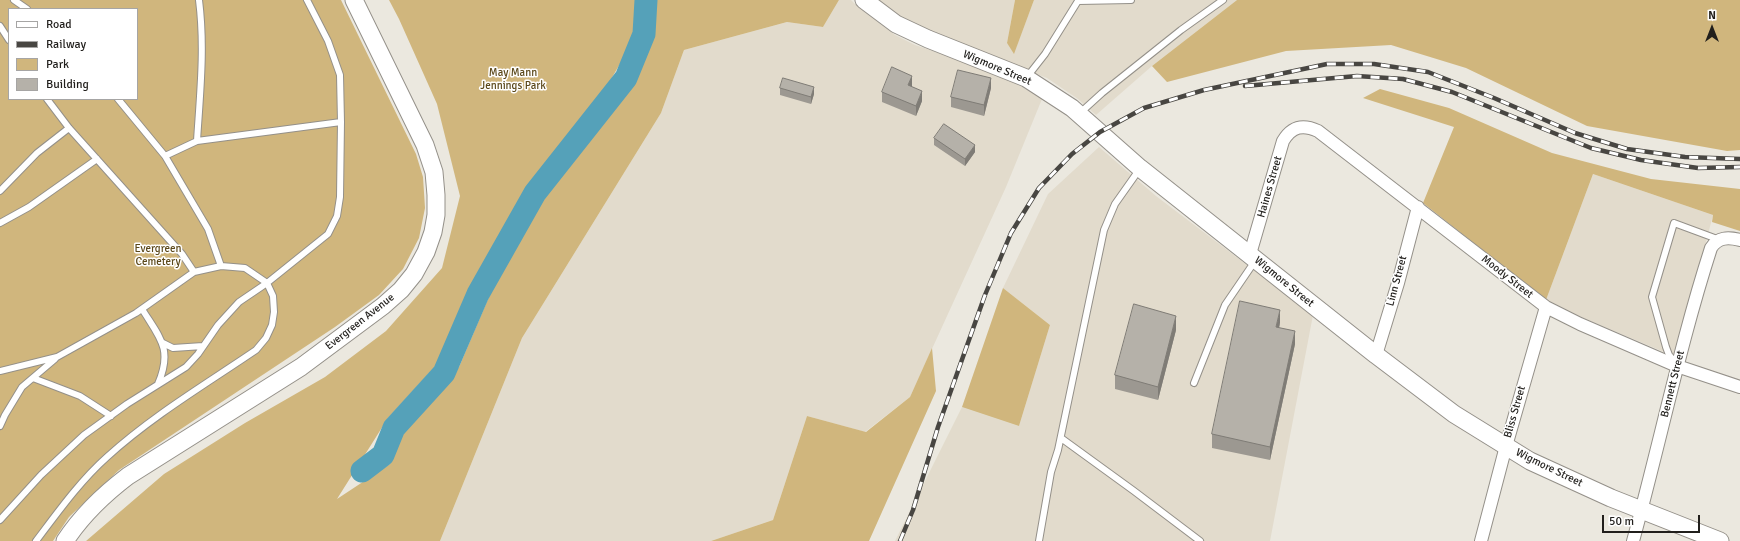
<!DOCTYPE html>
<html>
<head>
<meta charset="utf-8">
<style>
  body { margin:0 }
  #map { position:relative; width:1740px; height:541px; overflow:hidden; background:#ebe8df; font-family:Signika,sans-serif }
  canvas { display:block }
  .legend { position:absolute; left:8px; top:8px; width:130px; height:92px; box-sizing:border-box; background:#fff; border:1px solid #a6a5a4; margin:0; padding:5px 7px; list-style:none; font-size:12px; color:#211f1c }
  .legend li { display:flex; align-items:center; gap:8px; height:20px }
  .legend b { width:20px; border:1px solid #a6a5a4 }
  .north { position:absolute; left:1692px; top:8px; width:40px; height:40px; -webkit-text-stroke:3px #fff; paint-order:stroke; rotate:0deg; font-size:11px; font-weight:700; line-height:16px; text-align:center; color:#211f1c }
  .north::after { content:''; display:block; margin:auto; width:14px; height:18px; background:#211f1c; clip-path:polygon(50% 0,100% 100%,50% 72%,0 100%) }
  .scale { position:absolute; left:1602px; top:515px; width:98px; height:18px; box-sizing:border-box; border:2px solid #211f1c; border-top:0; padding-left:5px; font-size:12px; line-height:14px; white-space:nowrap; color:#211f1c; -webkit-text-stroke:3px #fff; paint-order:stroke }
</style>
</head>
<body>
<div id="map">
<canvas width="1740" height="541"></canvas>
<ul class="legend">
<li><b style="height:5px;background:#fff"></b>Road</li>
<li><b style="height:5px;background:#484642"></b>Railway</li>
<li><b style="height:11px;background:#d0b67d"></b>Park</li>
<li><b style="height:11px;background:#b5b1a9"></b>Building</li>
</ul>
<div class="north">N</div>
<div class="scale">50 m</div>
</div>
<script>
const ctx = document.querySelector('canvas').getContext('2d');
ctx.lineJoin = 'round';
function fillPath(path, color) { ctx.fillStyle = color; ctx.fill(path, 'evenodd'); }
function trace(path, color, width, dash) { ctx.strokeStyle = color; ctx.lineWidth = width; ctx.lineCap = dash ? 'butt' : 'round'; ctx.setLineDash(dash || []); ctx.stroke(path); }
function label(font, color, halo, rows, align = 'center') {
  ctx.font = font + ' Signika,sans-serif'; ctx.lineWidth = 3; ctx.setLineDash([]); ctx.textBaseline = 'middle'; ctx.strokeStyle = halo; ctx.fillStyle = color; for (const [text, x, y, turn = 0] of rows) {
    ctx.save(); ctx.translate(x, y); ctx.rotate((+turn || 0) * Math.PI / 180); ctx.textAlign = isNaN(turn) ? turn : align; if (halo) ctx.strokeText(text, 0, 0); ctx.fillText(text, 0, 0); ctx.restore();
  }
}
fillPath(new Path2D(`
  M839,0H851L859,8L895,35L915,45L992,71L1016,83L1042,99L1006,187L910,397L865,432L807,416L773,520L711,541H440L522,338L661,113L684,50L787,22L823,27Z
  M873,0H1015L1007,43L1014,53L1034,0H1237L1152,66L1096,115L1078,99L1047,78L920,29Z
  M1099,147L1156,196L1313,315L1270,541H895L962,407L1019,426L1050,325L1003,288L1048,194Z
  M1593,174L1713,215L1676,357L1552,305L1546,300Z`), '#e2dbcc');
fillPath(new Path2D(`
  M0,0H341L416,154L423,177L425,208L419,238L403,269L379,295L335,327L119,470L69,517L53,541H0ZM9,9H137V99H9Z
  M389,0H635V38L596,105L525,192L487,261L442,359L388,418L337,499L390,464L400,430L459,367L491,292L542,198L632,84L654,33L656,0H839L823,27L787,22L684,50L661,113L522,338L440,541H86L164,474L245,423L325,377L386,331L442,268L460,196L437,104L399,19Z
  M1015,0H1034L1014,54L1007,43Z
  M1237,0H1740V150L1727,151L1587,126L1466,68L1391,45L1286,51L1167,82L1152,66Z
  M1380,89L1449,108L1552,153L1651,179L1740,189V231L1712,222L1713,215L1593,174L1546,300L1423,203L1454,127L1363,98Z
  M1003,288L1050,325L1019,426L962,407Z
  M932,348L936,391L869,541H711L773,520L807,416L866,432L910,397Z`), '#d0b67d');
trace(new Path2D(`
  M362,471L383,455L394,428L444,373L478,294L535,193L626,78L644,34L646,0`), '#55a1b9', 23);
const lane = new Path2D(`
  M14,0L27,9
  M0,26L9,40
  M1027,77L1045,54L1078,1L1131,0
  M47,99L69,128L182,254L194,272
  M1080,113L1102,93L1181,30L1223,0
  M197,141L341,122L340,75L328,41L307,0
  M165,156L197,141C200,94 205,47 199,0
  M0,191L37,153L69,128
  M0,223L29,207L97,159
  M142,309C160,338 173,349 158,384
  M163,343L173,348L203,346
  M1674,361L1669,355L1666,347L1652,297L1674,223L1720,240
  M0,371L57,357L136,313L194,272L221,266L208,229L165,156L118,99
  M33,378L80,396L111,416
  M1194,383L1225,305L1255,261
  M0,426L5,415L22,387L55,359
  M1061,438L1134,491L1200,541
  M0,520L41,475L84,435L127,404L186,367L198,354L218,325L239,302L267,283L328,234L337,216L340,197L341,122
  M36,541C58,512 80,481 107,457C152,416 206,384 256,350L266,338L272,325L274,312L273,296L267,283L245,268L221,266
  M1039,541L1051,472L1058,450L1104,230L1115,204L1139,170`);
const street = new Path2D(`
  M1250,254L1283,141C1292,126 1303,124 1318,131L1546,307L1580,324L1677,366L1740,387
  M1376,355L1398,283L1418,207
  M1481,541L1506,446L1546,307
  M1633,541C1660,443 1680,344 1711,248C1718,237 1728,237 1740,240`);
const secondary = new Path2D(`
  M864,0L896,24L928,39L1026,78L1072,108L1140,168L1376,355L1454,414L1530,461L1611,498L1720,541
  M65,541C82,515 103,495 128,476L301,367L383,306L401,290L414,274L426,252L433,232L436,215V195L434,172L425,145L354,0`);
trace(lane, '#949089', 8);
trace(street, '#949089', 14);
trace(secondary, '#949089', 19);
trace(lane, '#fff', 6);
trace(street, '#fff', 12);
trace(secondary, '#fff', 17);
const rail = new Path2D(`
  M1245,86L1357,76L1403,79L1452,92L1591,148L1641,160L1698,168L1740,167
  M900,541L913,510L938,427L985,295L1011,233L1039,188L1072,154L1100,132L1144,108L1204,90L1327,64H1374L1428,72L1494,98L1575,133L1627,149L1685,157L1740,159`);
trace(rail, '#484642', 4.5);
trace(rail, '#fff', 3, [9]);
fillPath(new Path2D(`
  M912,86V87L922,101L916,116L882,102V92Z
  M780,88L814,94L811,104L780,95Z
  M991,88L984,116L951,107V97Z
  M934,138L975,152L965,166L934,145Z
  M1280,323L1279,328L1295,344L1270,460L1212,448V434Z
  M1176,330L1158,400L1115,389V375Z`), '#9c9891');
fillPath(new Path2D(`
  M912,76V86L908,96V85Z
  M991,78V88L984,116V105Z
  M814,87V94L811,104V97Z
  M922,91V101L916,116V106Z
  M975,145V152L965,166V159Z
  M1280,310V323L1276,340V327Z
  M1176,316V330L1158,400V387Z
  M1295,331V344L1270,460V447Z`), '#7f7c76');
const building = new Path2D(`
  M892,67L912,76L908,85L922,91L916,106L882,92Z
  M958,70L991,78L984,105L951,97Z
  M783,78L814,87L811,97L780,88Z
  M944,124L975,145L965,159L934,138Z
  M1240,301L1280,310L1276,327L1295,331L1270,447L1212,434Z
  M1134,304L1176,316L1158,387L1115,375Z`);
fillPath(building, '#b5b1a9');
trace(building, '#7f7c76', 1);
label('11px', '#211f1c', '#fff', [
  ["Wigmore Street",997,68,23],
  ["Haines Street",1270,187,-74],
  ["Moody Street",1507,277,38],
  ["Linn Street",1397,281,-75],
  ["Wigmore Street",1284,282,39],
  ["Evergreen Avenue",360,322,-38],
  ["Bennett Street",1673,384,-76],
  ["Bliss Street",1515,412,-74],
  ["Wigmore Street",1549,468,26]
]);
label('11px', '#5b481a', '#fff', [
  ["May Mann",513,73],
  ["Jennings Park",513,86],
  ["Evergreen",158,249],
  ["Cemetery",158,262]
]);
</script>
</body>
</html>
